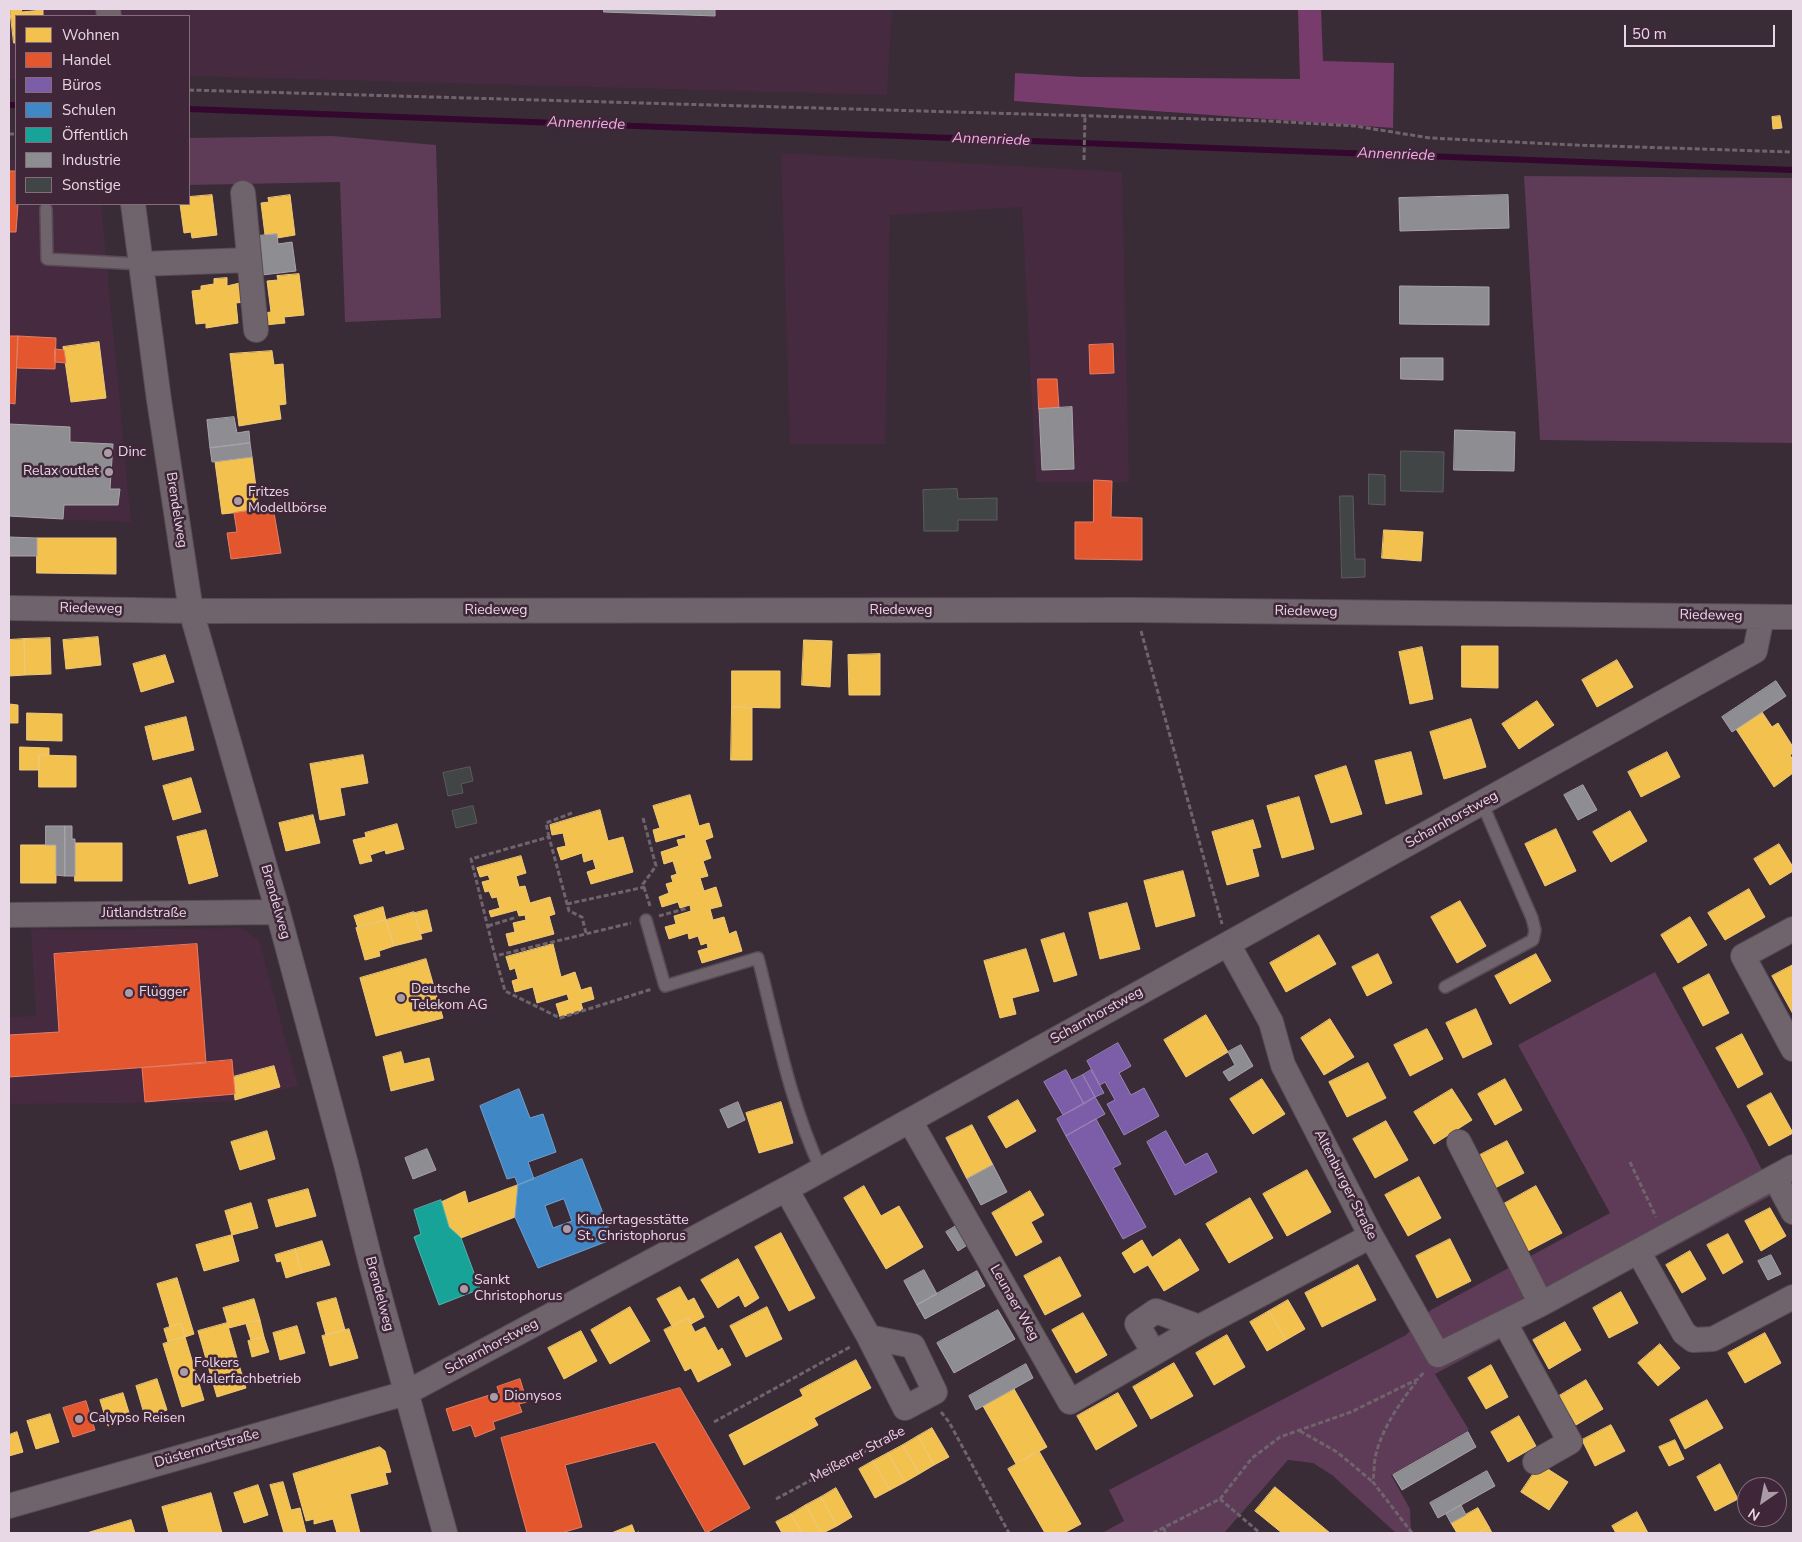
<!DOCTYPE html>
<html>
<head>
<meta charset="utf-8">
<style>
  body { margin:0 }
  #map { position:relative; width:1802px; height:1542px; overflow:hidden; background:#392c36; font-family:"Nunito Sans",sans-serif }
  canvas { display:block }
  .frame { position:absolute; inset:0; border:10px solid #e8d7e4; pointer-events:none }
  .legend { position:absolute; left:15px; top:15px; width:175px; height:190px; box-sizing:border-box; background:#3f2639; border:1px solid #836d7d; margin:0; padding:6px 9px; list-style:none; font-size:15px; color:#e8d7e4 }
  .legend li { display:flex; align-items:center; gap:10px; height:25px }
  .legend b { width:25px; border:1px solid #836d7d }
  .north { position:absolute; left:1737px; top:1477px; width:50px; height:50px; box-sizing:border-box; background:#3f2639; border:1px solid #836d7d; border-radius:50%; rotate:213deg; font-size:14px; font-weight:700; line-height:20px; text-align:center; color:#e8d7e4 }
  .north::after { content:''; display:block; margin:auto; width:18px; height:22px; background:#ab9ba7; clip-path:polygon(50% 0,100% 100%,50% 72%,0 100%) }
  .scale { position:absolute; left:1624px; top:25px; width:151px; height:22px; box-sizing:border-box; border:2px solid #e8d7e4; border-top:0; padding-left:6px; font-size:15px; line-height:18px; white-space:nowrap; color:#e8d7e4; -webkit-text-stroke:4px #3f2639; paint-order:stroke }
</style>
</head>
<body>
<div id="map">
<canvas width="1802" height="1542"></canvas>
<div class="frame"></div>
<ul class="legend">
<li><b style="height:14px;background:#f2c14e"></b>Wohnen</li>
<li><b style="height:14px;background:#e4572e"></b>Handel</li>
<li><b style="height:14px;background:#7b5ea7"></b>Büros</li>
<li><b style="height:14px;background:#3f88c5"></b>Schulen</li>
<li><b style="height:14px;background:#17a398"></b>Öffentlich</li>
<li><b style="height:14px;background:#8d8d92"></b>Industrie</li>
<li><b style="height:14px;background:#424546"></b>Sonstige</li>
</ul>
<div class="north">N</div>
<div class="scale">50 m</div>
</div>
<script>
const ctx = document.querySelector('canvas').getContext('2d');
ctx.lineJoin = 'round';
function fillPath(path, color) { ctx.fillStyle = color; ctx.fill(path, 'evenodd'); }
function trace(path, color, width, dash) { ctx.strokeStyle = color; ctx.lineWidth = width; ctx.lineCap = dash ? 'butt' : 'round'; ctx.setLineDash(dash || []); ctx.stroke(path); }
function label(font, color, halo, rows, align = 'center') {
  ctx.font = font + ' "Nunito Sans",sans-serif'; ctx.lineWidth = 5; ctx.setLineDash([]); ctx.textBaseline = 'middle'; ctx.strokeStyle = halo; ctx.fillStyle = color; for (const [text, x, y, turn = 0] of rows) {
    ctx.save(); ctx.translate(x, y); ctx.rotate((+turn || 0) * Math.PI / 180); ctx.textAlign = isNaN(turn) ? turn : align; if (halo) ctx.strokeText(text, 0, 0); ctx.fillText(text, 0, 0); ctx.restore();
  }
}
fillPath(new Path2D(`
  M9,9H892L887,95L189,76V16H16V79H9Z
  M781,153L1122,172L1129,482H1036L1022,207L890,215L885,444H790Z
  M9,159L16,160V204H101L131,522L9,518Z
  M31,928L65,930L241,928L259,940L298,1086L230,1102L9,1104V1017L36,1016Z`), '#462a40');
fillPath(new Path2D(`
  M332,136L436,145L441,318L345,322L340,182L189,185V138Z
  M1524,176L1793,178V443L1540,440Z
  M1655,972L1746,1138L1774,1194L1435,1374L1469,1430L1391,1475L1410,1509L1411,1533H1396L1332,1475L1313,1463L1288,1460L1224,1533H1102L1124,1521L1109,1490L1406,1335L1431,1310L1610,1213L1518,1045Z`), '#5e3b57');
fillPath(new Path2D(`
  M1298,9H1321L1323,61L1394,63L1393,128L1014,101L1015,73L1083,77L1300,79Z`), '#773c6c');
const homes = new Path2D(`
  M10,9H21L22,12L43,10V16H16V43H14Z
  M1780,116L1782,128L1773,129L1772,117Z
  M212,195L217,235L192,238L191,232L184,233L180,204H189V197Z
  M290,195L295,235L277,238V234L265,235L261,203L269,202L268,198Z
  M299,274L304,315L284,317L285,323L265,325L263,313L271,312L267,281L278,280L277,276Z
  M227,278V286L244,282L245,302L236,303L238,323L206,328V323L196,324L192,291L201,290V286L214,284V279Z
  M99,342L106,398L71,402L63,347Z
  M272,351L274,365L283,364L286,404L279,405L281,419L239,426L230,354Z
  M252,457L259,510L222,514L215,462Z
  M1384,530L1423,532L1421,561L1382,558Z
  M37,538H116V574L37,573Z
  M98,637L101,665L66,669L63,640Z
  M50,638L51,674L25,675L24,639Z
  M24,639L25,675L9,676V640Z
  M804,640L832,641L830,687L802,685Z
  M1462,646H1498V688L1462,687Z
  M1422,647L1433,699L1410,704L1399,652Z
  M880,654V695H849L848,655Z
  M165,655L174,682L141,692L133,664Z
  M1617,660L1633,687L1597,707L1582,680Z
  M732,671H780V708L732,707Z
  M1537,701L1554,725L1519,749L1502,724Z
  M9,704L18,705V723H9Z
  M732,707L752,708V760H731Z
  M1762,712L1772,727L1778,723L1793,747V753L1790,755L1793,760V773L1774,787L1736,729Z
  M27,713L62,714V741L27,740Z
  M186,717L194,750L153,760L145,727Z
  M1471,719L1486,767L1444,779L1430,732Z
  M20,747L49,748V755H39V770H20Z
  M1411,752L1422,794L1386,804L1375,761Z
  M1667,752L1680,777L1641,797L1628,772Z
  M39,755L76,756V787H39Z
  M363,755L368,783L340,788L345,815L320,820L310,764Z
  M1346,766L1362,814L1331,823L1315,776Z
  M191,778L201,812L173,820L163,786Z
  M690,795L699,826L709,823L713,837L705,840L711,858L703,861L708,876L700,878L704,891L716,887L722,906L710,909L713,920L724,917L729,934L736,931L742,951L702,963L698,951L708,948L707,943L701,945L698,936L689,939L688,933L669,939L665,927L676,924L674,916L691,911L690,905L680,908L678,902L662,907L659,897L669,893L666,884L673,882L671,876L677,874L673,861L664,864L661,852L679,846L677,840L686,838L685,834L656,842L653,830L660,828L653,806Z
  M1299,797L1314,849L1282,858L1267,806Z
  M600,810L608,841L623,837L633,872L591,884L587,872L596,869L593,859L584,862L582,853L561,860L557,848L566,846L563,833L552,835L550,825Z
  M1630,811L1647,841L1611,862L1593,832Z
  M313,815L320,843L286,851L279,823Z
  M1253,820L1261,847L1252,849L1259,876L1227,885L1212,832Z
  M397,824L404,849L386,854L385,850L370,855L372,861L360,864L353,840L366,837L365,833Z
  M1556,829L1576,871L1545,886L1525,844Z
  M206,830L218,876L189,884L177,837Z
  M75,843H122V881H75Z
  M1779,844L1793,867V871L1770,885L1754,859Z
  M21,845H56V883H21Z
  M521,856L526,873L516,876L519,887L525,886L530,903L550,897L555,914L549,916L554,934L509,946L506,934L515,932L513,923L526,920L525,915L519,916L517,910L491,917L489,911L500,908L499,905L497,897L492,898L489,891L485,892L482,882L490,880L488,875L480,877L477,868Z
  M1183,871L1195,916L1156,927L1144,881Z
  M1749,889L1765,917L1725,940L1708,913Z
  M1460,901L1486,946L1457,963L1431,917Z
  M1127,903L1140,949L1100,959L1089,913Z
  M383,907L386,920L358,928L354,916Z
  M427,910L432,931L420,934L415,913Z
  M414,912L422,939L394,946L386,920Z
  M1690,917L1707,945L1678,963L1661,935Z
  M386,920L394,946L379,951L380,956L365,960L356,928Z
  M1064,933L1077,975L1054,982L1041,940Z
  M1319,935L1336,964L1286,992L1270,963Z
  M553,944L561,977L575,972L581,990L591,987L594,999L581,1003L583,1010L560,1017L556,1004L569,1000L567,994L537,1003L533,987L515,992L512,981L518,979L515,968L510,970L506,957Z
  M1026,949L1039,991L1012,998L1016,1014L1000,1018L984,961Z
  M1378,954L1392,983L1367,996L1352,967Z
  M1536,954L1551,981L1510,1004L1495,976Z
  M426,959L443,1018L376,1036L360,978Z
  M1793,965V1014L1772,976Z
  M1709,974L1729,1013L1703,1026L1683,988Z
  M1476,1009L1492,1044L1463,1058L1446,1023Z
  M1206,1015L1228,1052L1186,1077L1164,1040Z
  M1330,1019L1354,1057L1324,1075L1301,1038Z
  M1427,1029L1443,1059L1410,1076L1394,1045Z
  M1742,1034L1763,1074L1738,1088L1716,1048Z
  M401,1052L404,1064L429,1058L434,1080L391,1091L383,1057Z
  M1368,1063L1386,1098L1347,1117L1329,1082Z
  M274,1066L280,1087L235,1100L233,1077Z
  M1262,1079L1285,1114L1253,1134L1230,1099Z
  M1505,1079L1522,1110L1495,1125L1478,1094Z
  M1452,1089L1472,1120L1434,1144L1414,1112Z
  M1771,1093L1793,1133L1769,1146L1747,1106Z
  M1018,1100L1036,1131L1006,1148L988,1117Z
  M781,1102L793,1143L759,1153L746,1113Z
  M1386,1121L1408,1160L1375,1178L1353,1139Z
  M972,1125L993,1165L967,1179L946,1138Z
  M267,1131L275,1159L240,1170L231,1142Z
  M1507,1141L1524,1173L1495,1188L1478,1156Z
  M1307,1170L1331,1212L1287,1236L1263,1194Z
  M1419,1177L1441,1218L1408,1236L1385,1195Z
  M518,1185L515,1217L461,1238L449,1227L441,1202L465,1191L468,1203Z
  M864,1186L881,1216L899,1206L923,1247L886,1269L844,1198Z
  M1536,1186L1562,1233L1526,1252L1500,1206Z
  M308,1189L316,1216L276,1227L268,1200Z
  M1030,1191L1044,1215L1031,1222L1042,1242L1016,1256L992,1213Z
  M1250,1198L1273,1238L1229,1263L1206,1224Z
  M251,1203L258,1228L232,1235L225,1211Z
  M1770,1208L1786,1236L1761,1251L1745,1221Z
  M781,1233L815,1298L789,1311L755,1247Z
  M1728,1234L1743,1262L1723,1274L1707,1245Z
  M232,1235L239,1261L204,1271L196,1245Z
  M1180,1239L1199,1270L1164,1291L1148,1265L1134,1273L1122,1253L1142,1240L1152,1257Z
  M1450,1239L1471,1281L1437,1298L1416,1256Z
  M322,1241L330,1265L302,1273L295,1249Z
  M295,1249L302,1273L286,1278L281,1261L277,1262L275,1255Z
  M1690,1251L1706,1279L1682,1293L1666,1265Z
  M1060,1257L1081,1296L1045,1315L1024,1276Z
  M738,1259L759,1298L745,1307L739,1295L718,1308L701,1280Z
  M1358,1265L1376,1300L1322,1327L1305,1293Z
  M177,1278L194,1334L185,1337L181,1323L170,1327L157,1284Z
  M680,1287L688,1301L694,1298L704,1317L691,1324L688,1318L672,1326L657,1299Z
  M1621,1292L1638,1323L1609,1338L1593,1308Z
  M336,1298L345,1330L326,1335L317,1303Z
  M254,1299L260,1320L229,1328L223,1308Z
  M1288,1300L1305,1329L1286,1340L1269,1311Z
  M630,1307L650,1341L610,1364L591,1330Z
  M767,1307L782,1339L746,1357L730,1326Z
  M1269,1311L1286,1340L1267,1351L1250,1322Z
  M1083,1313L1107,1355L1076,1373L1052,1330Z
  M688,1318L695,1332L705,1327L718,1351L722,1348L731,1365L698,1382L691,1368L685,1371L664,1330Z
  M260,1320L264,1337L251,1340L246,1324Z
  M1565,1322L1581,1350L1549,1369L1533,1340Z
  M181,1323L185,1337L168,1342L164,1329Z
  M227,1323L237,1358L208,1366L198,1331Z
  M297,1326L305,1353L280,1360L273,1333Z
  M349,1329L358,1358L330,1366L322,1336Z
  M581,1331L597,1361L564,1379L548,1348Z
  M1765,1333L1781,1363L1745,1383L1728,1353Z
  M1227,1335L1245,1367L1214,1385L1196,1353Z
  M185,1337L204,1400L182,1407L163,1344Z
  M264,1337L269,1352L252,1357L248,1341Z
  M1660,1344L1680,1368L1658,1386L1638,1363Z
  M237,1358L246,1388L217,1397L208,1366Z
  M856,1360L871,1388L814,1418L818,1425L744,1465L729,1435L803,1396L800,1390Z
  M1174,1363L1193,1396L1151,1419L1133,1387Z
  M1491,1365L1508,1397L1486,1409L1468,1378Z
  M157,1379L167,1410L145,1417L136,1386Z
  M1586,1380L1603,1409L1576,1425L1559,1396Z
  M1014,1389L1047,1447L1016,1464L983,1406Z
  M123,1393L131,1419L108,1426L100,1400Z
  M1118,1393L1137,1426L1096,1450L1077,1416Z
  M1707,1400L1723,1428L1685,1449L1670,1420Z
  M50,1414L59,1442L36,1449L27,1421Z
  M1519,1416L1536,1446L1508,1462L1491,1432Z
  M1611,1425L1625,1451L1595,1466L1582,1440Z
  M932,1428L949,1457L934,1465L918,1436Z
  M17,1432L23,1452L9,1456V1435Z
  M918,1436L934,1465L919,1474L903,1445Z
  M1675,1440L1684,1459L1669,1466L1659,1447Z
  M903,1445L919,1474L905,1482L888,1453Z
  M380,1447L385,1451L391,1472L385,1473L388,1484L350,1494L360,1533H337L333,1519L314,1524V1519L306,1521L293,1474Z
  M1039,1451L1081,1524L1064,1533H1045L1008,1469Z
  M888,1453L905,1482L890,1490L873,1461Z
  M873,1461L890,1490L875,1498L859,1469Z
  M1540,1464L1568,1482L1549,1510L1521,1492Z
  M1720,1464L1738,1499L1715,1511L1697,1477Z
  M283,1482L291,1510L300,1508L306,1533H284L270,1485Z
  M258,1485L268,1515L244,1523L234,1493Z
  M1275,1487L1330,1533H1282L1255,1511Z
  M836,1488L852,1517L837,1526L821,1497Z
  M211,1493L222,1533H169L162,1507Z
  M821,1497L837,1526L823,1533H821L806,1505Z
  M806,1505L821,1533H802L791,1514Z
  M1478,1508L1489,1527L1477,1533H1457L1451,1523Z
  M1637,1512L1648,1533H1616L1612,1526Z
  M791,1514L802,1533H782L776,1522Z
  M131,1520L135,1533H87Z
  M632,1525L635,1533L639,1532L640,1533H612Z
  M1489,1527L1492,1533H1477Z`);
fillPath(homes, '#f2c14e');
trace(homes, '#efc87b', 1);
const shops = new Path2D(`
  M9,171H16V204H18L16,232H9Z
  M9,336H18L15,404L9,403Z
  M18,336L56,338L55,369L17,368Z
  M1113,344L1114,373L1090,374L1089,345Z
  M55,349L64,350L66,363L55,362Z
  M1038,379H1057L1059,408L1039,409Z
  M1094,480L1112,481L1111,517L1142,518V560L1075,559V522H1093Z
  M273,507L281,553L231,559L227,533L237,532L234,513Z
  M197,944L206,1063L9,1077V1035L59,1032L54,954Z
  M232,1060L235,1094L145,1102L142,1068Z
  M520,1379L527,1402L519,1404L522,1412L493,1422L495,1429L475,1437L471,1425L453,1431L446,1409L499,1392L497,1387Z
  M680,1388L750,1508L706,1533L655,1442L565,1465L582,1527L561,1533H527L501,1438Z
  M86,1401L95,1430L73,1437L63,1408Z`);
fillPath(shops, '#e4572e');
trace(shops, '#e57d65', 1);
const offices = new Path2D(`
  M1118,1043L1131,1066L1119,1073L1131,1095L1144,1088L1159,1116L1124,1135L1107,1104L1115,1100L1105,1082L1100,1085L1087,1061Z
  M1066,1070L1084,1104L1063,1115L1044,1082Z
  M1091,1070L1104,1093L1095,1097L1083,1075Z
  M1083,1075L1095,1097L1084,1104L1071,1081Z
  M1095,1097L1105,1114L1066,1136L1057,1119Z
  M1096,1119L1121,1164L1113,1168L1146,1227L1123,1239L1066,1136Z
  M1166,1131L1185,1165L1207,1153L1217,1172L1175,1195L1147,1142Z`);
fillPath(offices, '#7b5ea7');
trace(offices, '#9c82b9', 1);
const schools = new Path2D(`
  M519,1089L530,1118L543,1114L556,1152L528,1162L534,1179L518,1185L515,1177L507,1179L480,1106Z
  M582,1159L613,1239L538,1268L515,1217L518,1185ZM564,1199L572,1221L553,1228L545,1206Z`);
fillPath(schools, '#3f88c5');
trace(schools, '#72a0ce', 1);
const public = new Path2D(`
  M441,1200L449,1227L461,1238L480,1289L439,1305L414,1237L421,1234L414,1210Z`);
fillPath(public, '#17a398');
trace(public, '#56b3af', 1);
const industry = new Path2D(`
  M604,9H715V16L604,12Z
  M1508,195L1509,228L1400,231L1399,198Z
  M277,234L278,244L292,242L296,271L262,275L258,236Z
  M1400,286L1489,287V325L1400,324Z
  M1401,358H1443V380L1401,379Z
  M1072,407L1074,469L1042,470L1039,409Z
  M234,417L237,433L249,431L250,443L210,448L207,420Z
  M9,424L70,427V442L113,444L110,489H120L118,505H64L63,519L9,516Z
  M1455,430L1515,432L1514,471L1454,470Z
  M250,443L252,457L212,462L210,448Z
  M9,537L37,538V556H9Z
  M1776,681L1786,696L1732,732L1722,717Z
  M1583,785L1597,810L1578,820L1564,795Z
  M46,826H65V876L56,875V845H46Z
  M65,826H72V839H75V876H65Z
  M1241,1045L1253,1066L1229,1081L1223,1072L1235,1065L1228,1052Z
  M738,1102L745,1120L728,1128L720,1110Z
  M427,1149L436,1170L413,1179L405,1158Z
  M993,1165L1007,1192L981,1205L967,1179Z
  M961,1223L972,1242L958,1251L946,1232Z
  M1771,1255L1781,1274L1768,1280L1758,1261Z
  M924,1270L937,1294L917,1305L904,1281Z
  M977,1271L985,1286L925,1319L917,1305Z
  M998,1310L1015,1339L954,1373L937,1343Z
  M1026,1364L1033,1378L976,1410L969,1396Z
  M1468,1432L1476,1447L1402,1490L1393,1475Z
  M1487,1471L1495,1486L1438,1518L1430,1503Z
  M1461,1505L1466,1515L1451,1523L1446,1514Z`);
fillPath(industry, '#8d8d92');
trace(industry, '#a8a3ab', 1);
trace(new Path2D(`
  M9,105H16
  M189,109L1793,170`), '#34072e', 6);
const building = new Path2D(`
  M1401,451L1444,452L1443,492L1401,491Z
  M1369,474L1385,475V505L1369,504Z
  M957,489L958,499L997,498V520H958V531H924L923,490Z
  M1340,496H1353L1355,559H1365V577L1342,578Z
  M470,767L473,781L461,784L463,793L448,796L443,773Z
  M473,806L477,823L456,828L452,811Z`);
fillPath(building, '#424546');
trace(building, '#5a5c5d', 1);
const service = new Path2D(`
  M46,209L47,259L141,264
  M646,920L665,986L758,958C776,1029 790,1103 821,1170
  M1445,987L1533,940L1535,930L1532,918L1482,803`);
const minor = new Path2D(`
  M108,9L109,16
  M243,193L256,330
  M133,204L159,400L191,611L278,912L346,1164L372,1268L445,1533
  M141,264L249,260
  M9,608L191,611L1136,610L1793,617
  M9,915L278,912
  M1793,929L1743,956L1793,1049
  M1228,944L1271,1022L1283,1065L1371,1236L1438,1355L1541,1304L1793,1167
  M910,1121L1070,1402L1199,1327L1371,1236
  M1459,1142L1541,1304
  M1775,1178L1793,1212
  M786,1189L869,1337L905,1408L935,1392L913,1346L869,1337
  M1639,1253L1684,1333L1693,1340L1713,1339L1793,1297
  M1505,1323L1570,1442L1535,1462
  M1154,1353L1137,1324L1156,1311L1199,1327
  M9,1506L406,1393L801,1181L1755,651L1762,617`);
trace(service, '#584b55', 14);
trace(minor, '#584b55', 26);
trace(new Path2D(`
  M189,90L1269,121L1355,126L1430,138L1575,145L1793,152
  M9,134H16
  M1084,160L1085,116
  M1141,631L1222,924
  M643,818L656,866L643,884L650,906
  M549,837L546,823L572,813
  M567,904L645,887
  M659,916L688,908
  M488,926L517,917
  M586,933L582,917L569,911L549,837L471,859L495,956L631,923
  M495,956L505,991L560,1018L652,989
  M1630,1162L1656,1217
  M941,1412L949,1422L1009,1533
  M714,1422L850,1347
  M1300,1431L1337,1452L1373,1482
  M776,1499L904,1430
  M1220,1499L1252,1458L1280,1437L1351,1412L1418,1379L1425,1371
  M1164,1528L1165,1533
  M1153,1533L1220,1499L1260,1533
  M1412,1533L1373,1482C1374,1474 1374,1466 1375,1458C1381,1430 1399,1404 1416,1382`), '#6f646c', 3, [5, 2.5]);
trace(service, '#6f646c', 11);
trace(minor, '#6f646c', 24);
for (const [x, y, r, color] of [
  [108,453,5,"#ab9ba7"],
  [109,472,5,"#ab9ba7"],
  [238,501,5,"#ab9ba7"],
  [129,993,5,"#ab9ba7"],
  [401,998,5,"#ab9ba7"],
  [567,1229,5,"#ab9ba7"],
  [464,1289,5,"#ab9ba7"],
  [184,1372,5,"#ab9ba7"],
  [494,1397,5,"#ab9ba7"],
  [79,1419,5,"#ab9ba7"]
]) { const dot = new Path2D(); dot.arc(x, y, r, 0, 2 * Math.PI); ctx.fillStyle = color; ctx.fill(dot); trace(dot, '#3f2639', 2); }
label('14px', '#e8d7e4', '#3f2639', [
  ["Dinc",118,453],
  ["Relax outlet",99,472,"right"],
  ["Fritzes",248,493],
  ["Modellbörse",248,509],
  ["Deutsche",411,990],
  ["Telekom AG",411,1006],
  ["Flügger",139,993],
  ["Kindertagesstätte",577,1221],
  ["St. Christophorus",577,1237],
  ["Sankt",474,1281],
  ["Christophorus",474,1297],
  ["Folkers",194,1364],
  ["Malerfachbetrieb",194,1380],
  ["Dionysos",504,1397],
  ["Calypso Reisen",89,1419]
], 'left');
label('14px', '#e8d7e4', '#3f2639', [
  ["Brendelweg",176,510,81],
  ["Riedeweg",91,609,1],
  ["Riedeweg",496,611],
  ["Riedeweg",901,611],
  ["Riedeweg",1306,612,1],
  ["Riedeweg",1711,616,1],
  ["Scharnhorstweg",1452,820,-29],
  ["Brendelweg",275,902,74],
  ["Jütlandstraße",144,914],
  ["Scharnhorstweg",1097,1016,-29],
  ["Altenburger Straße",1345,1185,63],
  ["Brendelweg",379,1294,75],
  ["Leunaer Weg",1014,1303,60],
  ["Scharnhorstweg",492,1347,-28],
  ["Düsternortstraße",207,1449,-16],
  ["Meißener Straße",858,1455,-28]
]);
label('italic 15px', '#f6aae6', '#3f2639', [
  ["Annenriede",586,124,2],
  ["Annenriede",991,140,2],
  ["Annenriede",1396,155,2]
]);
</script>
</body>
</html>
